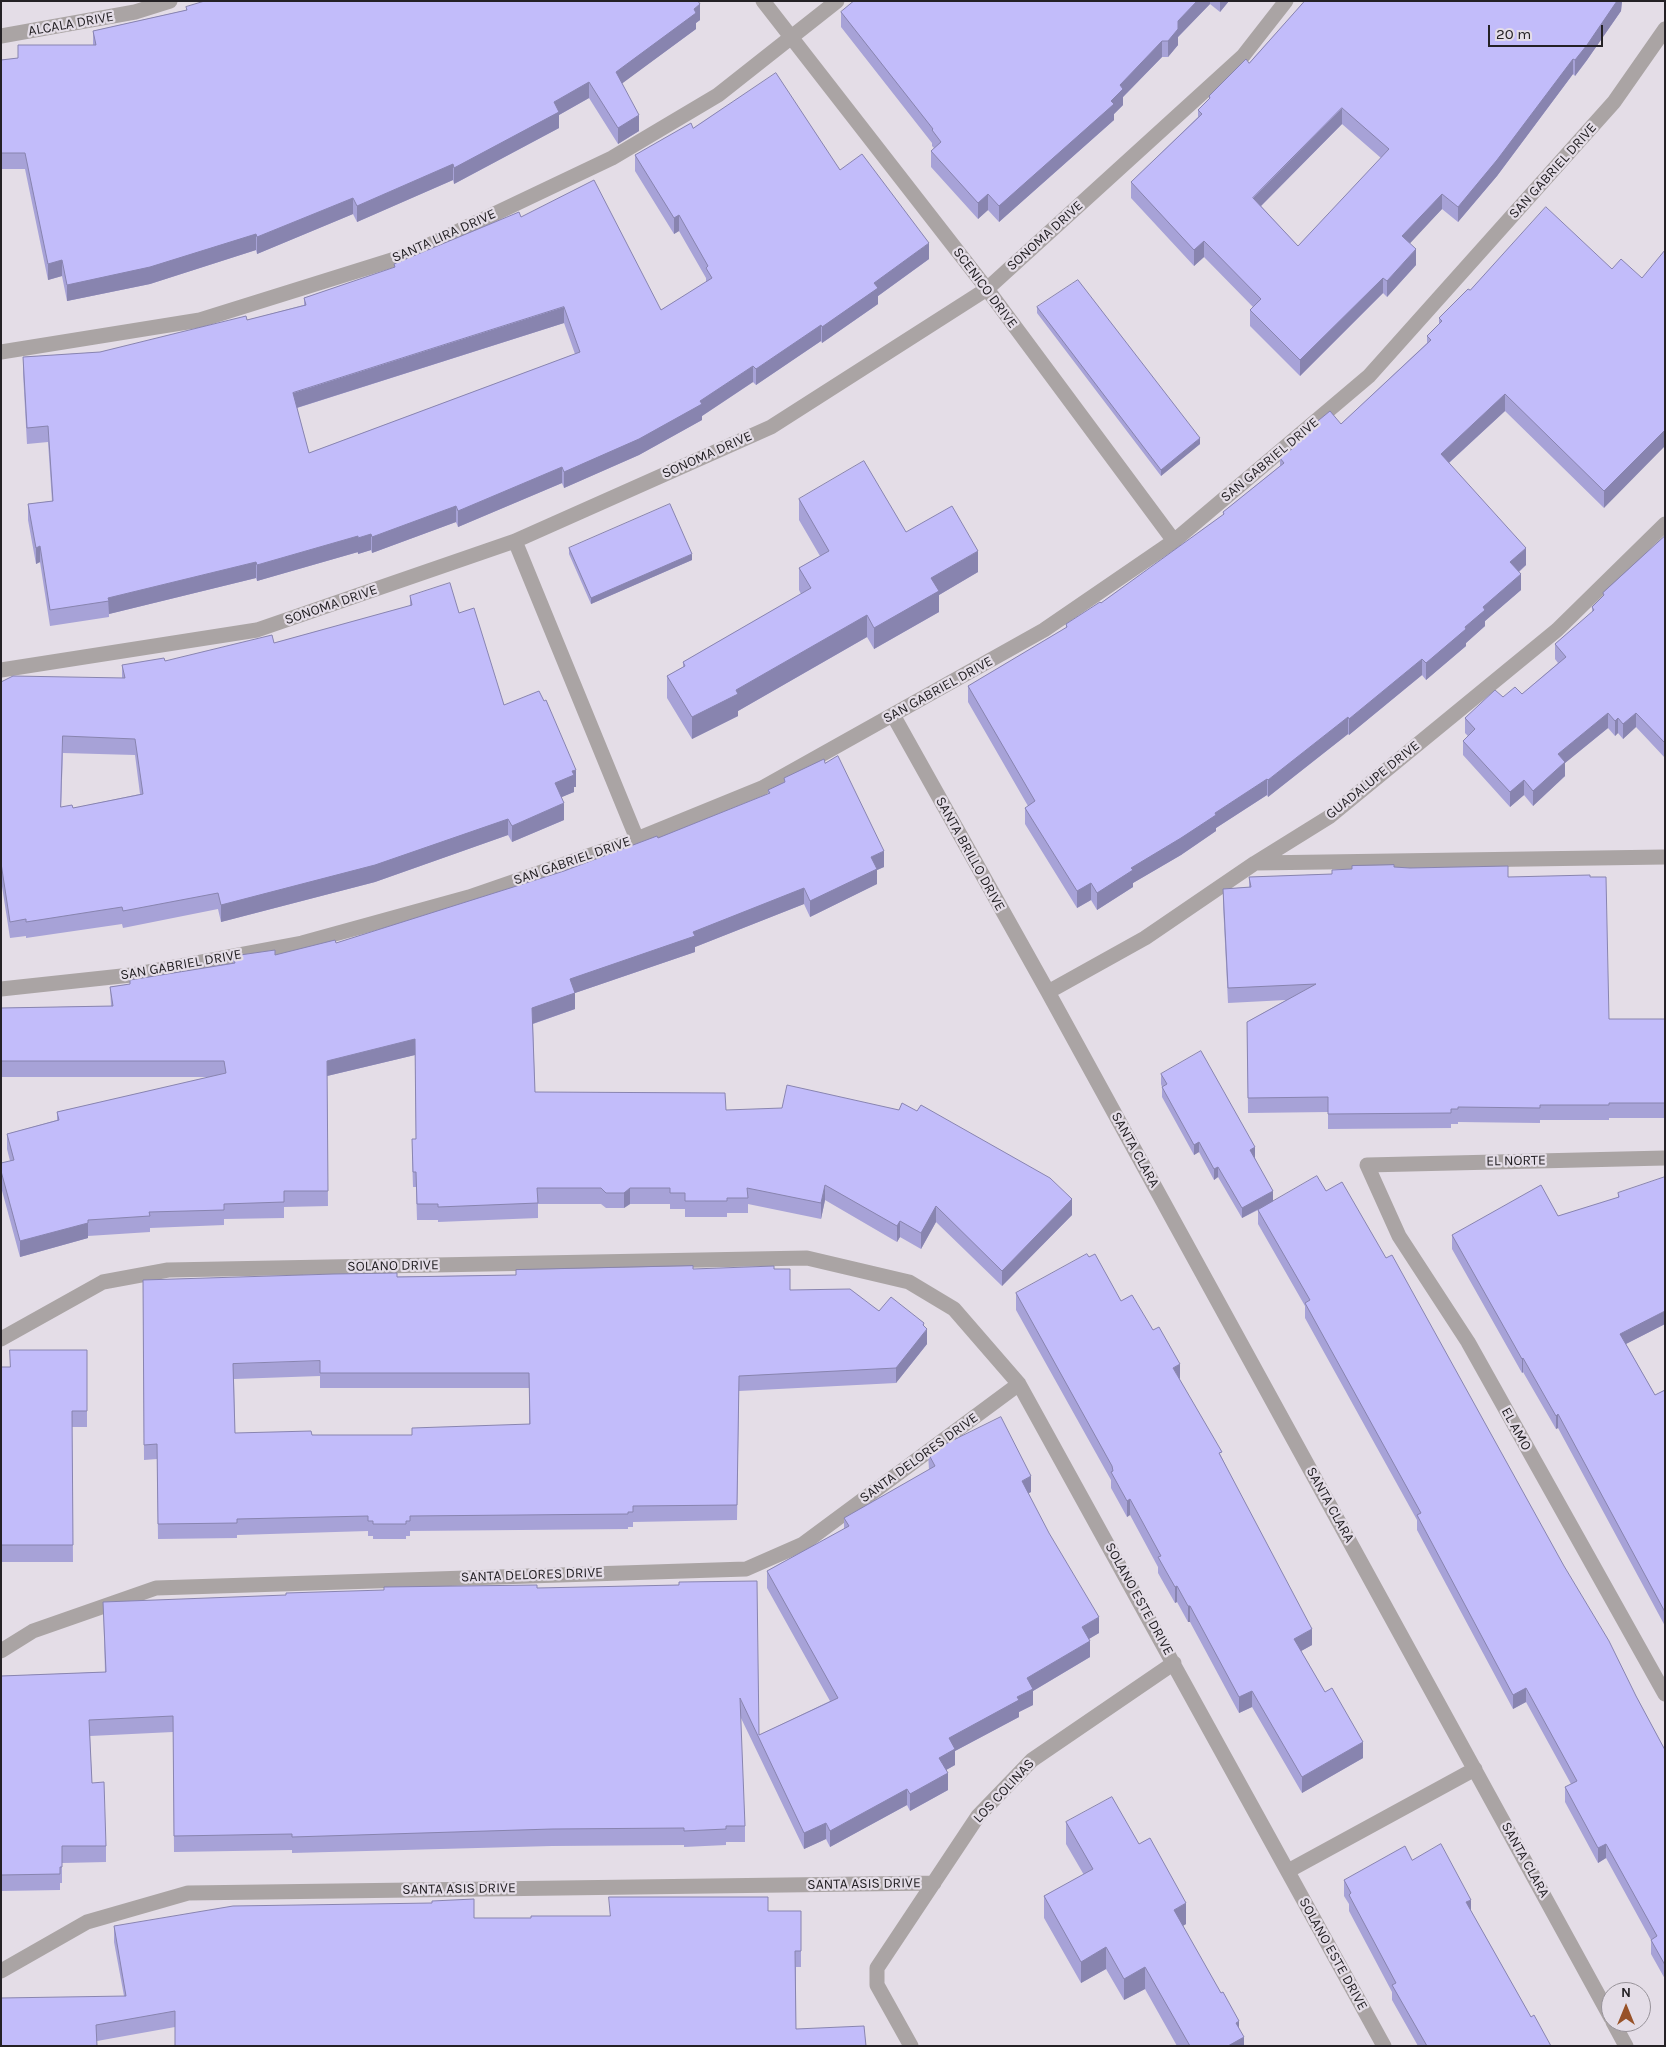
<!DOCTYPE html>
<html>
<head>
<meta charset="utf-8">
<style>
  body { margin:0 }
  #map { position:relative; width:1666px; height:2047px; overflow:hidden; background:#e4dde7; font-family:Karla,sans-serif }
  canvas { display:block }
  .frame { position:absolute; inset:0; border:2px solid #242125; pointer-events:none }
  .north { position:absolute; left:1601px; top:1982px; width:50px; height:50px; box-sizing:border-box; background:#e4dde7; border:1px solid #979299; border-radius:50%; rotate:0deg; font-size:14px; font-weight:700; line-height:20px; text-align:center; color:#242125 }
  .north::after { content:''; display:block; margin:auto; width:18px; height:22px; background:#985228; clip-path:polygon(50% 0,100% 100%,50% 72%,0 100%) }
  .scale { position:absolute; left:1488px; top:25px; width:115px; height:22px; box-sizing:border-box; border:2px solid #242125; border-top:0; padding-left:6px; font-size:15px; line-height:18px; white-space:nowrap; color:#242125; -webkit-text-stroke:4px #e4dde7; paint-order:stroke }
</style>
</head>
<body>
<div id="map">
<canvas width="1666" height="2047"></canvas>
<div class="frame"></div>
<div class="north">N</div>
<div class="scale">20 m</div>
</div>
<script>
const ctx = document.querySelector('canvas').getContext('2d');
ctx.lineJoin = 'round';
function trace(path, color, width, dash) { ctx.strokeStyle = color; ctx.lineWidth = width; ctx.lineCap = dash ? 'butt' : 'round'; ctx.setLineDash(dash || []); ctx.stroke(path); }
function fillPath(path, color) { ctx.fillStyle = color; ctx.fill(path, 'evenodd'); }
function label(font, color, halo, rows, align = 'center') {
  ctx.font = font + ' Karla,sans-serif'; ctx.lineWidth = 4.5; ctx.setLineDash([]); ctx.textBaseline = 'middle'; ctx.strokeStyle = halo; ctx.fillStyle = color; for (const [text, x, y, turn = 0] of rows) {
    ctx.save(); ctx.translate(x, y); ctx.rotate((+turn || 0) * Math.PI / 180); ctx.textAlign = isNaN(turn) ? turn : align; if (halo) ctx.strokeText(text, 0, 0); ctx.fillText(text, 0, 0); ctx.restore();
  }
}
trace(new Path2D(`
  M763,1L987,289L1174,541
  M1,36L135,12L170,1
  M1,352L200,320L408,255L612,158L718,95L837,1
  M515,541L637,839
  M1,670L257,630L515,541L771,427L987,289L1243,56L1286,1
  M893,715L1048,992L1611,2018
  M1256,863L1665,857
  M1,989L131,975L302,943L469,897L637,839L762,788L1044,630L1174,541L1369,376L1614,102L1665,29
  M1048,992L1145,938L1255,863L1329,817L1557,630L1665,524
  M1665,1158L1367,1165L1399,1236L1468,1342L1665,1694
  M1,1339L103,1282L168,1270L807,1258L909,1282L954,1309L1019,1384L1384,2046
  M1,1651L33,1631L156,1588L746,1569L803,1544L1019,1384
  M1288,1871L1475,1769
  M1,1971L87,1922L188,1893L934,1883
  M1613,2022L1626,2046
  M911,2046L877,1985V1968L978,1816L1032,1760L1174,1663`), '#aaa4a4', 15);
fillPath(new Path2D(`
  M854,1H1229L1220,12L1210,4L1178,37V45L1168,57H1162L1123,97V105L1114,114V120L999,222L988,210L978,219L931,167V151L934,148L932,146V143L841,27V12Z
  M1305,1H1622L1621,11L1587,60L1575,76L1573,74L1497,176L1458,222L1442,209L1409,243L1416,265L1387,297L1383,293L1300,376L1250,326V310L1253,307L1204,257L1194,266L1131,198V182L1198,117V110L1209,100V96L1249,63ZM1342,124L1381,158L1298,246L1261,206Z
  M186,7L700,20L696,23V29L622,83L639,131L618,144L589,98L559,115V128L454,184L453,180L357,222L353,214L257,254L256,250L150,284L67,301L62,276L48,280L25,169H1V60L18,58L93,45V31L186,10Z
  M693,128L840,170L929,259L878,296V304L822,343L821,341L756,385L753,382L702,416V420L639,455L564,488L562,483L458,527L456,522L372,553L371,550L358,554V552L257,581L256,578L109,614V617L50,626L40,562L36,564L28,520V504L52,501L48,442L27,444L23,373V357L100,352L247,320L304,305V298L394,268V264L521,217L661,310L706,282V278L679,231L674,234L635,171V155ZM564,323L575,354L309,453L297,408Z
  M1612,269L1604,508L1505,411L1449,463L1526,565L1519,572L1521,590L1485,621V626L1466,643V646L1426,680L1422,675L1349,735L1348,734L1268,797L1267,795L1216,828V831L1181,855L1133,883V887L1097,910L1091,900L1077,908L1025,824V808L1028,806L968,702V686L1066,628V624L1101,603L1223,515V512L1280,466V458L1292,449V442L1341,424L1427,343V336L1439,324V318L1470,290Z
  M1037,307L1200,444L1161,476L1037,313Z
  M799,499L906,532L978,572L939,595V612L874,649L867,637L738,711V716L692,739L667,698V676L683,667V662L801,594L799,590V568L820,556L799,520Z
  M1665,536V758L1636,727L1623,739L1618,733L1615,736L1608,728L1565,763V776L1533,806L1524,795L1510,807L1463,755V741L1468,736L1465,733V718L1503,697L1522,694L1558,663L1555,659V644L1592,613V607L1603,596V593Z
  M569,548L692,560L591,604L569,554Z
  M410,596L459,613L504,705L576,787H574V792L561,797L564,820L512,842L508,835L375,882L221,922L218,909L123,928L122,924L26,938V936L10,938L1,880V682L122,678V665L165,661L274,643L410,606ZM63,753L135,755L140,794L73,808L61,807Z
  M784,778L884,867L877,870V884L810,917L804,904L695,947V952L575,993V1009L533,1024L535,1092L726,1110L1072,1215L1002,1286L936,1222L921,1249L900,1237L897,1242L825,1200L821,1219L748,1204V1213H727V1217H685V1209H670V1204H630L624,1208H606L601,1204H538V1218L438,1222V1220H417L416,1187H413L412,1154V1139H416L415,1055L327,1076L328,1206L284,1207V1218L224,1219V1225L150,1228V1232L88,1236V1238L20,1257L1,1187V1163L10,1161L7,1149V1134L57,1120V1112L211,1077H1V1008L111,1006L110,987L130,984V980L233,963V956L275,955L336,943L564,871L658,838L768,794V790L784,782Z
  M1394,867L1508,877L1609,1019H1665V1118H1609V1120H1540V1123L1458,1122V1124H1451V1128L1328,1129V1112L1248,1113L1247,1022L1286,1000L1228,1003L1223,904V889L1249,887V877L1332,874V870Z
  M1161,1074L1255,1158L1273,1201L1636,1696L1665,1750V1979L1651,1954V1940L1606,1858L1598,1863L1565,1802V1787L1571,1784L1526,1702L1513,1709L1417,1530V1520L1305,1318V1306L1258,1224V1210L1242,1218L1218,1177L1214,1180L1199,1152L1194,1155L1162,1097V1087L1161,1084Z
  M1618,1193L1665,1324L1626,1344L1655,1395L1665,1390V1626L1558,1428L1556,1429L1523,1372L1522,1373L1452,1249V1235L1558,1216L1618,1198Z
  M693,1269H774L790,1290L879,1311L924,1326L927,1344L896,1383L739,1391L737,1520L633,1522V1527H628V1529L410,1531V1536H406V1539H373V1536H368V1531L237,1535V1538L158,1539L157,1459L144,1460L143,1280L516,1275ZM320,1376V1388H529V1424L412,1435H312L235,1433L234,1379Z
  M1016,1293L1121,1301L1180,1380L1222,1458L1312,1645L1301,1651L1363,1758L1302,1793L1252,1707L1239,1713L1190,1622H1188L1177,1602L1175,1603L1158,1573V1567L1130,1515L1127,1517L1111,1488V1480L1016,1310Z
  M87,1350V1427H72L73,1562H1V1367H10Z
  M928,1453L1031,1492L1028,1493L1099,1633L1089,1639L1090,1657L1033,1691V1705L1019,1712V1717L955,1751V1765L946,1770L948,1790L910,1811L907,1805L830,1847L826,1839L804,1849L740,1716L745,1826V1842H726V1845L684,1847V1845L552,1846L292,1853V1850L174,1852L173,1732L90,1736L92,1783L106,1846V1862L62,1863V1883H60V1890L1,1891V1676L105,1672L103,1602L679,1585V1582L759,1735L830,1701L767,1588V1571L844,1529V1518L929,1470Z
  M1066,1822L1139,1844L1186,1924L1183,1926L1239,2028L1244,2046H1177L1145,1989L1124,2000L1106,1969L1081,1983L1044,1918V1896L1084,1875L1066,1844Z
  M1412,1860L1471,1911L1531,2017L1551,2046H1418L1392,2000V1992L1349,1911V1904L1344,1896V1880Z
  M801,1911V1967H796V2029L866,2046L175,2027L97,2041L1,2046L124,1996L114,1942V1926L474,1918H531Z`), '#a7a2d7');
fillPath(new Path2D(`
  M1197,1H1210V4L1178,37V45L1168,57V41L1178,21Z
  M1220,1H1229L1220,12Z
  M1616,1H1622L1621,11L1587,60L1575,76V60Z
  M700,4V20L696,23V29L616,88V72Z
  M1162,41V57L1123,97V105L1114,114V120L999,222V206L1111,101L1120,85Z
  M1573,59V74L1497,176L1458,222V207Z
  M589,82V98L559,115V128L454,184V168L554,102Z
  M1342,108V124L1253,214V198Z
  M639,115V131L618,144V128Z
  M453,164V180L357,222V206Z
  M988,194V210L978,219V203Z
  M1442,194V209L1402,252V236Z
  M353,198V214L257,254V237Z
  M679,215V231L674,234V218Z
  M256,234V250L150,284L67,301V285Z
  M1204,241V257L1194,266V250Z
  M929,243V259L878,296V304L822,343V327L874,283Z
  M1416,249V265L1387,297V281Z
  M62,260V276L48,280V264Z
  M1383,278V293L1300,376V360Z
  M564,307V323L293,409V393Z
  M821,325V341L756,385V369Z
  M753,366V382L702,416V420L639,455L564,488V472L700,401Z
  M1505,394V411L1441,470V454Z
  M1665,430V446L1604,508V491Z
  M1200,438V444L1161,476V470Z
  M562,467V483L458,527V511Z
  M456,506V522L372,553V537Z
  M371,534V550L358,554V538Z
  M358,536V552L257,581V565Z
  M40,546V562L36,564V548Z
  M1526,548V565L1510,579V562Z
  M978,551V572L939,595V612L874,649V628L931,578Z
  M692,554V560L591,604V598Z
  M256,562V578L109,614L108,598Z
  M1521,574V590L1485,621V626L1466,643V646L1426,680V663L1465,627L1483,607Z
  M867,615V637L738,711V716L692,739V717L736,690Z
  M1422,659V675L1349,735V719Z
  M1608,713V728L1565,763V776L1533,806V791L1558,754Z
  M1636,713V727L1623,739V724Z
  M1348,717V734L1268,797V780Z
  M1618,718V733L1615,736V721Z
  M576,770V787H574V792L555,800V783L572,771Z
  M1267,779V795L1216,828V831L1181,855L1133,883V887L1097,910V893L1131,868Z
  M1524,780V795L1510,807V792Z
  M564,803V820L512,842V826Z
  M508,819V835L375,882L221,922V905Z
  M884,851V867L877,870V884L810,917V901L871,857Z
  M1091,883V900L1077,908V891Z
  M804,888V904L695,947V952L575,993V1009L532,1024V1008L570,979Z
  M415,1039V1055L327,1076V1061Z
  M1199,1142V1152L1194,1155V1145Z
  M1255,1147V1158L1250,1160V1150Z
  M1218,1167V1177L1214,1180V1169Z
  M825,1185V1200L821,1219V1203Z
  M630,1188V1204L624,1208V1193Z
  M1273,1191V1201L1242,1218V1208Z
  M1072,1199V1215L1002,1286V1271Z
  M936,1206V1222L921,1249V1233Z
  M900,1221V1237L897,1242V1226Z
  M88,1223V1238L20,1257V1241Z
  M1665,1311V1324L1620,1347V1334Z
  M924,1323V1333L927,1329V1344L896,1383V1368Z
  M1523,1358V1372L1522,1373V1359Z
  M1180,1364V1380L1173,1368Z
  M1558,1414V1428L1556,1429V1416Z
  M1031,1476V1492L1022,1497V1481Z
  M1130,1499V1515L1127,1517V1501Z
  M1177,1586V1602L1175,1603V1587Z
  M1188,1606H1190V1622H1188Z
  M1099,1617V1633L1082,1643V1627Z
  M1312,1629V1645L1294,1655V1639Z
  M1090,1641V1657L1033,1691V1705L1019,1712V1717L955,1751V1765L939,1774V1758L949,1738L1017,1697L1027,1678Z
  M1526,1688V1702L1513,1709V1695Z
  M1252,1691V1707L1239,1713V1697Z
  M1363,1742V1758L1302,1793V1777Z
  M948,1773V1790L910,1811V1794Z
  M907,1789V1805L830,1847V1831Z
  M826,1823V1839L804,1849V1833Z
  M1606,1844V1858L1598,1863V1848Z
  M1471,1900V1915L1466,1902Z
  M1186,1903V1924L1174,1931V1910Z
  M1106,1947V1969L1081,1983V1962Z
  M1145,1967V1989L1124,2000V1979Z
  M1239,2021V2040L1244,2037V2046H1228L1236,2023Z`), '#8884af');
const building = new Path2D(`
  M205,1H698L700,4L694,9L696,13L616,72L639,115L618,128L589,82L554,102L559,112L454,168L453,164L357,206L353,198L257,237L256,234L150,267L67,285L62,260L48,264L25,153H1V60L18,58V45H96L93,31L187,10L186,7Z
  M854,1H1197L1178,21V29L1168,41H1162L1120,85L1123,89L1111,101L1114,104L999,206L988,194L978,203L931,151L941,142L932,130L933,129L841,12Z
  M1305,1H1617L1587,45L1575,60L1573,59L1497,160L1458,207L1442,194L1402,236L1416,249L1387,281L1383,278L1300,360L1250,310L1261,299L1204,241L1194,250L1131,182L1202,114L1198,110L1210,98L1209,96L1246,59L1249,63ZM1342,108L1389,149L1298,246L1253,198Z
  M776,73L840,170L862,154L929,243L874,283L878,288L822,327L821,325L756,369L753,366L700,401L702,404L639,439L564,472L562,467L458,511L456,506L372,537L371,534L358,538V536L257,565L256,562L108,598L109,601L50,610L40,546L36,548L28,504L53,501L48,426L27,428L23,357L100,352L246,316L247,320L306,305L304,298L395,267L394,264L519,212L521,217L594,180L661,310L712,278L706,268L708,266L679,215L674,218L635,155L691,123L693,128ZM564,307L580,352L309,453L293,393Z
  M1546,207L1612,269L1621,259L1642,278L1665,250V430L1604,491L1505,394L1441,454L1526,548L1510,562L1521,574L1483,607L1485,610L1465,627L1466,629L1426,663L1422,659L1349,719L1348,717L1268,780L1267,779L1215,813L1216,815L1181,838L1131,868L1133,870L1097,893L1091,883L1077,891L1025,808L1035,801L968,686L1067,627L1066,624L1100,602L1101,603L1224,514L1223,512L1284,463L1280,458L1296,446L1292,442L1330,411L1341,424L1431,340L1427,336L1442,321L1439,318L1468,289L1470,290Z
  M1078,280L1200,438L1161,470L1037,307Z
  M864,461L906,532L952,506L978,551L931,578L939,591L874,628L867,615L736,690L738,694L692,717L667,676L685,666L683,662L811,588L799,568L829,551L799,499Z
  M670,504L692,554L591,598L569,548Z
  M1665,536V743L1636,713L1623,724L1618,718L1615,721L1608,713L1558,754L1565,762L1533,791L1524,780L1510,792L1463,741L1475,729L1465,718L1495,690L1503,697L1515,687L1522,694L1566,657L1555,644L1594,610L1592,607L1604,595L1603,593Z
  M450,583L459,613L474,608L504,705L539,691L544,701L546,700L576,770L572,771L574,775L555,783L564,803L512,826L508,819L375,865L221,905L218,893L123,911L122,907L26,922V919L10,922L1,863V682L13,676L125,678L122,665L164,658L165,661L272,635L274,643L412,605L410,596ZM63,736L135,739L143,794L73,808L72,805L61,807Z
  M838,756L884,851L871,857L877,869L810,901L804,888L693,932L695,936L570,979L575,993L532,1008L535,1092L725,1093L726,1110L782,1108L787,1085L899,1110L902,1103L917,1111L921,1105L1050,1178L1072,1199L1002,1271L936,1206L921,1233L900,1221L897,1226L825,1185L821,1203L747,1188L748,1198H727V1201H685V1193H670V1188H630L624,1193H606L601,1188H537L538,1203L438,1207V1204H417L416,1172H413L412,1139H416L415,1039L327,1061L328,1191H284V1202L224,1204V1210L149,1212L150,1216L88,1220V1223L20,1241L1,1171V1163L14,1160L7,1134L59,1120L57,1112L226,1073L224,1061H1V1008L113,1006L110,987L130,984V980L235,963L233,956L275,950V955L335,940L336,943L564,871L657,836L658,838L770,793L768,790L785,782L784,778L824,759L825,763Z
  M1394,865V867L1410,868L1508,866V877L1590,875V877H1606L1609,1019H1665V1103H1609V1105H1540V1108L1458,1107V1109H1451V1113L1328,1114V1097L1248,1098L1247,1022L1316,984L1228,988L1223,889L1251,887L1249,877L1332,874V870L1352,869V866Z
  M1201,1051L1255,1147L1250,1150L1273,1191L1242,1208L1218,1167L1214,1169L1199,1142L1194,1145L1162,1087L1167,1084L1161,1074Z
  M1317,1176L1326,1191L1342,1182L1386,1258L1392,1255L1564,1566L1609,1641L1636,1696L1665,1750V1965L1651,1940L1657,1936L1606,1844L1598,1848L1565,1787L1577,1781L1526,1688L1513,1695L1417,1515L1421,1513L1305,1303L1310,1300L1258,1210Z
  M1665,1177V1311L1620,1334L1655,1395L1665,1390V1612L1558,1414L1556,1416L1523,1358L1522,1359L1452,1235L1541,1185L1558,1216L1619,1197L1618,1193Z
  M1087,1254L1089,1257L1095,1254L1121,1301L1132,1295L1153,1330L1159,1327L1180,1364L1173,1368L1222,1452L1219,1453L1312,1629L1294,1639L1325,1692L1332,1688L1363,1742L1302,1777L1252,1691L1239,1697L1190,1606H1188L1177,1586L1175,1587L1158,1557L1161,1556L1130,1499L1127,1501L1111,1472L1113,1471L1112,1466L1016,1293Z
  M693,1266V1269L774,1266V1269H790V1290L850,1289L879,1311L891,1297L924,1323L923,1325L927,1329L896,1368L739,1376L737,1505L633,1506V1512H628V1514L410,1516V1521H406V1524H373V1521H368V1516L237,1519V1523L158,1524L157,1444L144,1445L143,1280L334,1274L397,1273V1277L516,1275V1270ZM320,1361V1373H529L530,1424L412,1428V1435H312L311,1431L235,1433L233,1364Z
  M10,1350H87V1411H72L73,1545H1V1367H10Z
  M1001,1417L1031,1476L1022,1481L1049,1533L1099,1617L1082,1627L1090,1641L1027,1678L1033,1689L1017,1697L1019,1700L949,1738L955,1749L939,1758L948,1773L910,1794L907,1789L830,1831L826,1823L804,1833L740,1698L745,1826H726V1829L684,1831V1828L552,1829L292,1837V1834L174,1836L173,1716L89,1720L92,1783L104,1782L106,1846H62V1867H60V1874L1,1875V1676L106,1672L103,1602L286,1595V1593L384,1590V1587L537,1585V1588L679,1585V1582L757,1581L759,1735L838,1698L767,1571L849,1526L844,1518L935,1466L928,1453Z
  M1112,1797L1139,1844L1150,1838L1186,1903L1174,1910L1221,1993L1223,1992L1239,2021L1236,2023L1244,2037L1228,2046H1190L1145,1967L1124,1979L1106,1947L1081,1962L1044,1896L1093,1869L1066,1822Z
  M1441,1844L1471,1900L1466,1902L1531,2017L1534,2015L1551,2046H1427L1392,1985L1396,1983L1349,1895L1351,1893L1344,1880L1405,1846L1412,1860Z
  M609,1897H768V1911H801V1951H795L796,2029L864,2026L866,2046H175V2011L96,2025L97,2046H1V1998L126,1996L114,1926L233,1906L432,1903V1901L474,1899V1918H531V1916H610Z`);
fillPath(building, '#c2bcfa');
trace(building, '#8884af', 1);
label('14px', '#242125', '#e4dde7', [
  ["ALCALA DRIVE",71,24,-10],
  ["SAN GABRIEL DRIVE",1553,171,-48],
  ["SANTA LIRA DRIVE",444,236,-24],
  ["SONOMA DRIVE",1045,236,-42],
  ["SCENICO DRIVE",985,288,53],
  ["SONOMA DRIVE",707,455,-24],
  ["SAN GABRIEL DRIVE",1270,460,-40],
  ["SONOMA DRIVE",331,605,-19],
  ["SAN GABRIEL DRIVE",938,690,-29],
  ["GUADALUPE DRIVE",1373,780,-39],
  ["SANTA BRILLO DRIVE",970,854,61],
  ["SAN GABRIEL DRIVE",572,861,-19],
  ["SAN GABRIEL DRIVE",181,965,-10],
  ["SANTA CLARA",1135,1150,61],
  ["EL NORTE",1516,1161,-1],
  ["SOLANO DRIVE",393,1266,-1],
  ["EL AMO",1516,1429,61],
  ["SANTA DELORES DRIVE",919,1458,-36],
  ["SANTA CLARA",1330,1505,61],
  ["SANTA DELORES DRIVE",532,1575,-2],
  ["SOLANO ESTE DRIVE",1139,1599,61],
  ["LOS COLINAS",1004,1791,-47],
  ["SANTA CLARA",1525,1860,61],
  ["SANTA ASIS DRIVE",864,1884,-1],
  ["SANTA ASIS DRIVE",459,1889,-1],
  ["SOLANO ESTE DRIVE",1333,1954,61]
]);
</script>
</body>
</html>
